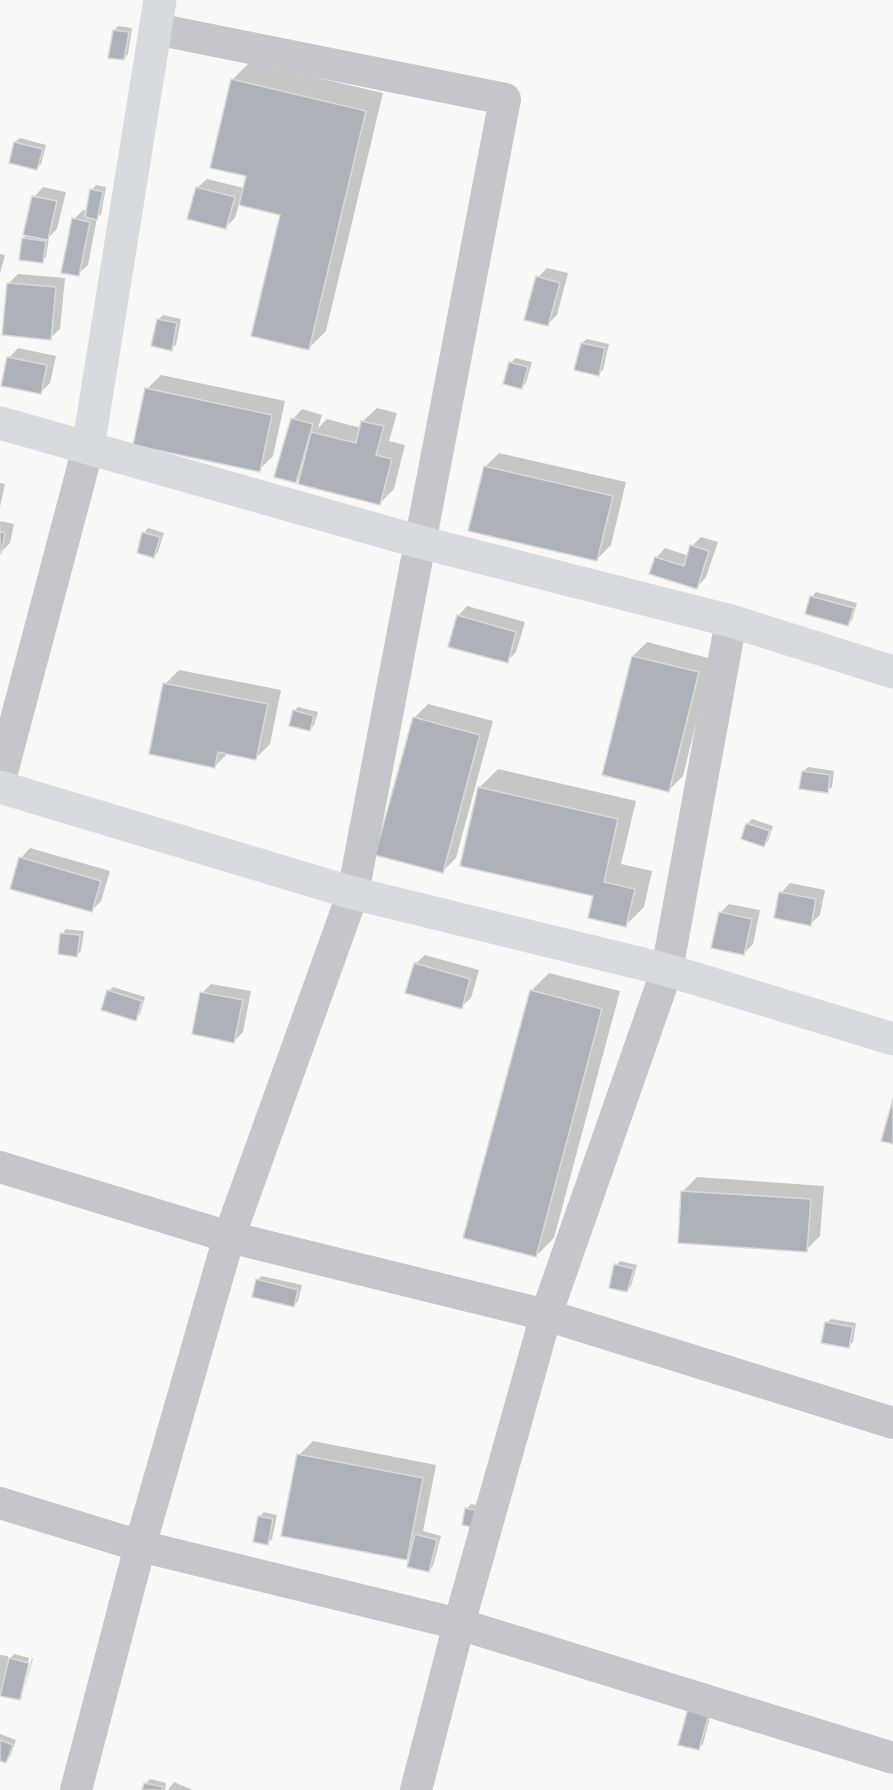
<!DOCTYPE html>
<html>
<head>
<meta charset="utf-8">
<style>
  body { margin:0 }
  canvas { display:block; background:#f8f8f6 }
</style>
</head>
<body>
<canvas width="893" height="1790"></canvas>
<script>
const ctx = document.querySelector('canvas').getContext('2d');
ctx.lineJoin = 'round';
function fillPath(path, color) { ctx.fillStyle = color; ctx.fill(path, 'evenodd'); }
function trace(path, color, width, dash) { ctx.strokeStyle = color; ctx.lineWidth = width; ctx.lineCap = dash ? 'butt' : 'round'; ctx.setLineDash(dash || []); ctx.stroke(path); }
fillPath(new Path2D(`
  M118,26L132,28L128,54L124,59L114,31Z
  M250,62L383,93L326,331L308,349L282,214L239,204L235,218L225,228L197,188L207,179L244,188L247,175L232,80Z
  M20,138L46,145L41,164L37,168L15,142Z
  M96,185L106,187L101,214L97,218L88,265L78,274L74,219L83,210L88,211L92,190Z
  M43,187L66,192L57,229L49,237L46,257L42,262L23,239L27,234L34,197Z
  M0,254L5,255L0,274Z
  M547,268L568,273L557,315L548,324L538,277Z
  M18,274L65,278L60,329L50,338L9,283Z
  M163,315L181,319L176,345L171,349L153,345L159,319Z
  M587,339L609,344L603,370L598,374L582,343Z
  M18,348L56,356L50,383L41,392L9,358Z
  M515,358L532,362L526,383L522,387L511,363Z
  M161,375L285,401L273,456L259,470L147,389Z
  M377,408L397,413L389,441L405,445L394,489L380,503L302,475L296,481L293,419L302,409L322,415L318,428L327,419L361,428L363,421Z
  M499,453L626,482L611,545L597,559L485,467Z
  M0,483L5,484L0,507Z
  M0,521L14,524L10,543L1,552Z
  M148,528L164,533L158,552L154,556L144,533Z
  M701,537L718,542L706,577L697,587L656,558L665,548L689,556L692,546Z
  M816,592L857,603L852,620L848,624L812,597Z
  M467,606L525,622L516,652L507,661L458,616Z
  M647,642L712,659L683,776L669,790L633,656Z
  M179,670L281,690L270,744L256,758L228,753L215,766L165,684Z
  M428,704L493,721L456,858L442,872L414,718Z
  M298,707L318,712L314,725L310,730L294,711Z
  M808,767L834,771L832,787L827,791L804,771Z
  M498,769L636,801L621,864L652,871L644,907L626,925L594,895L462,865L480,787Z
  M752,819L773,826L768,841L764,846L743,838L748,823Z
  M30,848L110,871L101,901L91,911L21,858Z
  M790,883L825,890L820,915L810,924L781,893Z
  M729,904L760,910L753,944L744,953L720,913Z
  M66,929L84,931L81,951L77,955L62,934Z
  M425,955L479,970L471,998L461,1007L415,964Z
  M549,973L620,991L554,1238L536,1256L531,991Z
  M211,984L251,991L243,1032L234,1041L202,993Z
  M113,987L145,997L140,1014L135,1019L109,991Z
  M697,1177L824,1186L820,1236L806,1250L683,1191Z
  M620,1261L637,1265L631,1286L627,1291L616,1265Z
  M262,1276L302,1285L298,1301L294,1306L257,1280Z
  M831,1319L856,1323L853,1342L848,1346L826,1323Z
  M313,1441L436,1465L423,1531L441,1536L433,1566L429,1571L412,1553L406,1558L299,1455Z
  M471,1504L488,1507L486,1523L467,1508Z
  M264,1512L277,1515L272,1539L268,1543L259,1517Z
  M14,1654L29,1658L20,1696H23L20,1699L0,1694V1655L8,1656V1661Z
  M32,1658H33L23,1696Z
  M713,1706L703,1744L698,1749L680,1744Z
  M0,1734L16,1740L10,1757L6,1761L0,1759Z
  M150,1779L166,1783L165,1790H144L145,1784Z
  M174,1782L193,1790H168Z`), '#0003');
const building = new Path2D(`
  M113,30L129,32L124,60L108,58Z
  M231,79L366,111L309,350L251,336L280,215L239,205L246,176L210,168Z
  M14,142L43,149L37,170L9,163Z
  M196,187L235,197L226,229L187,219Z
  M90,189L103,192L97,220L85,217Z
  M32,196L57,201L48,240L23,235Z
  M72,218L90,222L79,276L61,273Z
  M22,238L46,241L43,263L19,260Z
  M536,276L560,283L548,326L524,320Z
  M7,283L56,287L51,340L2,335Z
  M157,319L177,323L172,351L151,346Z
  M581,343L605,348L599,376L574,370Z
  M7,357L47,365L41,394L1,386Z
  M509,362L528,367L522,389L503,384Z
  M145,388L272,415L260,472L133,445Z
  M291,418L313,424L296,483L274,477Z
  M361,421L384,426L376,455L392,459L380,505L298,484L311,432L356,443Z
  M484,466L613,496L597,561L468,531Z
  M0,532L5,533L1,554L0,553Z
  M142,532L160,537L154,558L137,553Z
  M690,545L709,551L697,589L649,574L655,557L684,566Z
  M810,596L854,608L848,626L805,614Z
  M457,615L516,632L508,663L448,647Z
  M632,656L699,672L669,792L602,775Z
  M163,683L268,704L256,760L218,752L215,768L149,754Z
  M293,710L314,716L310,731L289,726Z
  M413,717L480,735L443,873L375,855Z
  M802,771L830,775L828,793L799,789Z
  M478,787L618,819L604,882L635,889L626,927L588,918L593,896L460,866Z
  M746,823L770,831L764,847L741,839Z
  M19,857L101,881L92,912L10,889Z
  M779,892L816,899L811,926L774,918Z
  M719,912L752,919L744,955L711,948Z
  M60,933L80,935L77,957L58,954Z
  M414,963L470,979L462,1009L405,993Z
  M107,990L142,1001L136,1021L101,1010Z
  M530,990L602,1009L536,1257L463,1238Z
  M200,992L243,1000L234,1043L192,1034Z
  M893,1099V1144L881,1141Z
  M681,1191L811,1199L807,1252L678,1243Z
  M614,1264L634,1269L627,1292L609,1288Z
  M256,1279L298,1290L294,1307L252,1297Z
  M825,1322L853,1327L849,1348L821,1343Z
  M297,1454L423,1478L407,1560L281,1536Z
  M465,1508L485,1512L482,1529L462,1525Z
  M258,1516L273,1519L268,1545L253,1542Z
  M415,1534L437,1540L429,1572L407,1567Z
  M9,1658L29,1663L20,1700L0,1696Z
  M689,1705L710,1710L699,1750L678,1745Z
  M0,1740L13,1745L6,1763L0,1761Z
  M144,1783L163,1787L162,1790H142Z`);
fillPath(building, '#adb2ba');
trace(building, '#d9dad8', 1.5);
trace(new Path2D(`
  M0,780L88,448
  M0,1167L229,1237L546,1315L893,1423
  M0,1503L140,1546L459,1624L893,1758
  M76,1790L140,1546L229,1237L353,893L505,99L156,29
  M416,1790L459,1624L546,1315L667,970L731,621`), '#c4c6cb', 32);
trace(new Path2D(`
  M0,423L420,542L731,621L893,672
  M88,448L160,0
  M0,787L353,893L667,970L893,1039`), '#d7dadf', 33);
</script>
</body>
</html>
